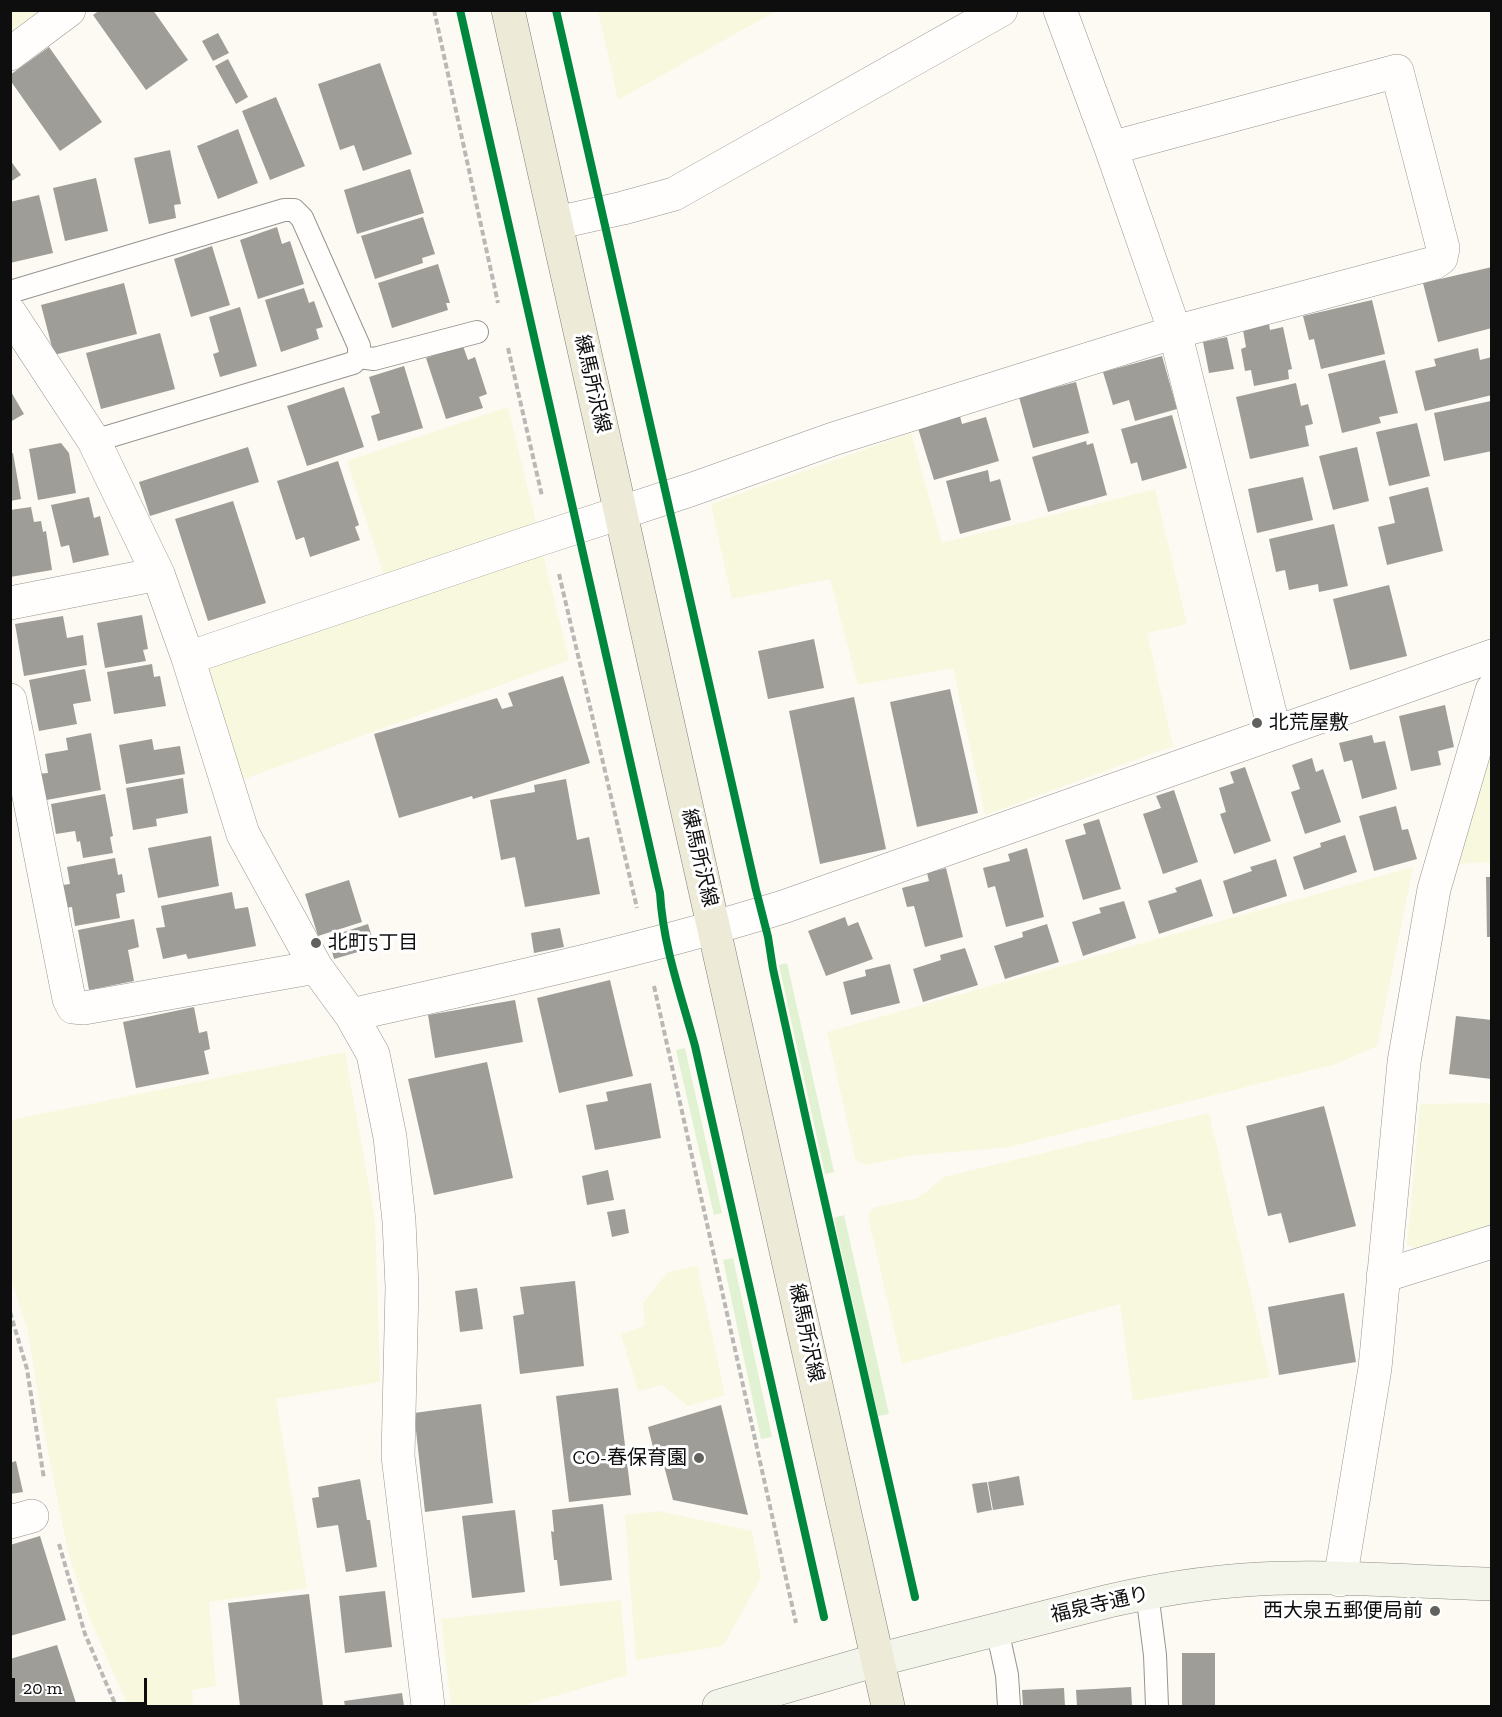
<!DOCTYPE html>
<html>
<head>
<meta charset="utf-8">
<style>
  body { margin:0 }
  #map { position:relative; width:1502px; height:1717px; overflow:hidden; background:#fcfaf2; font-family:"Zilla Slab",serif }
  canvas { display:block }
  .frame { position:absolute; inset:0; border:12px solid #0e0e0e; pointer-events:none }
  .scale { position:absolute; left:12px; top:1678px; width:135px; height:27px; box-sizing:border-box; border:3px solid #0e0e0e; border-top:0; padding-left:8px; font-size:18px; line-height:21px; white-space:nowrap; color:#0e0e0e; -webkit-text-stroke:4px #fff; paint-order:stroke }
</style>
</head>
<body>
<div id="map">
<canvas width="1502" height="1717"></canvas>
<div class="frame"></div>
<div class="scale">20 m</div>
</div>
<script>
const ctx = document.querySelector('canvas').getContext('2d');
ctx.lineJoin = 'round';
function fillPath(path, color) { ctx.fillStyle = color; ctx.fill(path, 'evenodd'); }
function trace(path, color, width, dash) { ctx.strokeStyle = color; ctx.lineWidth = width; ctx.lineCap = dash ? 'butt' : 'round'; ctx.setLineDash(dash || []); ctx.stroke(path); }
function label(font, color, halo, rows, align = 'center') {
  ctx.font = font + ' "Zilla Slab","Noto Sans JP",serif'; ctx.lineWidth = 6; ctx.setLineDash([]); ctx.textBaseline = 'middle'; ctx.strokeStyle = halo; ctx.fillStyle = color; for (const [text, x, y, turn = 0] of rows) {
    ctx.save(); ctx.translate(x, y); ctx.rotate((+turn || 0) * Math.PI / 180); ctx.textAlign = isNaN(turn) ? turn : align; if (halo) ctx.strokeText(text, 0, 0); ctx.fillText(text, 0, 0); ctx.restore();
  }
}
fillPath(new Path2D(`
  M11,10H40V11L11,32Z
  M598,10H776V11L618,100Z
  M508,407L537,527L385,579L347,461Z
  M911,433L942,543L1155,489L1187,624L1147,633L1173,746L985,815L953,668L858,685L830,579L732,599L711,504Z
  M542,550L569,660L236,782L205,667Z
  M1491,740V862L1456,864Z
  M1413,867L1377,1046L1336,1064L1009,1147L908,1156L867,1165L856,1161L827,1032Z
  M345,1052L375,1220L380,1382L276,1399L307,1588L209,1602L216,1686L192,1690L193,1706H128L90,1619L68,1552L43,1426L28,1332L11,1278V1120Z
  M1491,1103V1226L1419,1250L1407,1245L1420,1104Z
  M1209,1113L1270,1377L1133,1401L1120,1304L902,1364L868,1216L873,1208L918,1198L944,1177Z
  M697,1266L725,1395L688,1406L662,1385L638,1391L621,1334L645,1326L643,1303L668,1272Z
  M659,1511L752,1531L761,1578L723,1646L636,1660L625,1515Z
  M621,1600L627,1675L521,1706H451L441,1619Z`), '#f8f8de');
fillPath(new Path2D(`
  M787,963L834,1172L825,1174L779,965Z
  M685,1048L722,1213L714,1215L676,1050Z
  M844,1215L889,1414L878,1416L834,1218Z
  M733,1258L772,1437L761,1439L723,1260Z`), '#e0f2d2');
fillPath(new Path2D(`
  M100,10H153L188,60L146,90L93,15Z
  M218,33L229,53L213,61L202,41Z
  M49,47L102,122L60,151L10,80V75Z
  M228,59L248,97L236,104L215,66Z
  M380,63L412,154L363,171L354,145L340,150L318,84Z
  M276,97L305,166L270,180L242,111Z
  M238,129L258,183L218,199L197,146Z
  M170,150L181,204L174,205L176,218L149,224L134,158Z
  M10,160L21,175L10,182Z
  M410,169L424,213L357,234L344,190Z
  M96,178L108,231L65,241L53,188Z
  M39,195L53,253L10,263V202Z
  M423,217L435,254L422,258L423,263L375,279L361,236Z
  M277,227L282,244L290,241L304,284L258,299L240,240Z
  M212,246L230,305L191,317L174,259Z
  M438,264L450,303H446L448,310L392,328L378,283Z
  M1492,267V328L1438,342L1423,283Z
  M124,283L137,334L54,355L41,305Z
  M304,288L309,303L314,301L323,327L316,329L319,339L281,352L265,300Z
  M1372,300L1385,354L1321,369L1314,339L1309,340L1303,316Z
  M240,307L257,366L220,377L213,354L219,352L209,317Z
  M1269,324L1270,330L1283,327L1292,369L1288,370L1289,379L1254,386L1251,370L1245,371L1241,349L1246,347L1243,330Z
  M160,333L175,389L101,409L86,353Z
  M1227,337L1234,369L1209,373L1203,342Z
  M463,346L468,360L475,357L487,394L479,397L483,408L446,419L426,358Z
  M1478,348L1480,360L1492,357V395L1425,411L1415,371L1436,366L1434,359Z
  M1162,356L1177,409L1135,421L1129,400L1113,405L1103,372Z
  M1385,360L1398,413L1379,417L1381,423L1342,433L1328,374Z
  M404,366L423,428L378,441L371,416L380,413L369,377Z
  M1076,382L1089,433L1033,448L1019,397Z
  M1296,383L1301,406L1308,404L1313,424L1305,426L1309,446L1250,459L1236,397Z
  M344,387L364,447L307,466L287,406Z
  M10,390L24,414L10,422Z
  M1491,401L1492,451L1444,461L1434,413Z
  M959,412L962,424L986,417L999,461L934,480L917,425Z
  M1172,415L1187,468L1142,481L1137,462L1131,464L1121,429Z
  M1417,423L1430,476L1389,486L1376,432Z
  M1086,441L1087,445L1093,443L1107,495L1048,512L1032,457Z
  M61,443L69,453L76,493L38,500L29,449Z
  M248,447L259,482L150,516L139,482Z
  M1357,447L1369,501L1333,510L1319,456Z
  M10,453H13L21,499L10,501Z
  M338,461L359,525L355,527L360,540L310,557L304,537L296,540L277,481Z
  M988,470L990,482L1000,479L1011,520L960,534L946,481Z
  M1303,477L1313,520L1257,533L1248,489Z
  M1428,487L1443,551L1387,565L1378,527L1395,523L1389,497Z
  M89,497L94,518L100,516L109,555L73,563L69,545L61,547L51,505Z
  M233,501L266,603L208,621L175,519Z
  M31,507L34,522L41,521L43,532L46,531L52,570L10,577V510Z
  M1334,524L1348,586L1319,592L1318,584L1289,590L1285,570L1276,572L1269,539Z
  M1389,585L1407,656L1350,670L1333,599Z
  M142,615L148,649L143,650L146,661L105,668L97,623Z
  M63,616L67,638L83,635L87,665L24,676L15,624Z
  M814,639L824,688L768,699L758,651Z
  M152,664L154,677L160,676L166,706L114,714L107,672Z
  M85,669L91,701L73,704L77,724L39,731L29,680Z
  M563,676L590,763L473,799L472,796L399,818L374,734L497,698L502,709L513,706L508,693Z
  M950,689L978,813L917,827L890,702Z
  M854,697L886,849L820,864L789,711Z
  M1445,705L1454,747L1438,751L1441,765L1411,771L1399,716Z
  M91,733L101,790L41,801L36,774L48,773L45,754L68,750L66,738Z
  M1372,735L1374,743L1385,741L1397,789L1362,799L1352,760L1344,762L1339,743Z
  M152,739L154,750L180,746L185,774L126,784L119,745Z
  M1312,758L1316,772L1323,769L1341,822L1305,834L1291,792L1300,789L1292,765Z
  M1245,767L1271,841L1234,854L1220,814L1226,812L1219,788L1234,783L1230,772Z
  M183,778L188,813L156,819L157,826L133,830L126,788Z
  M566,779L577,840L589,837L600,894L525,907L515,857L501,860L490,800L535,792L534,785Z
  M1174,790L1198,862L1163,874L1143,814L1161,808L1156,796Z
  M105,794L113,836L110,837L113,853L83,858L80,841L77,842L75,831L56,834L51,804Z
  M1396,806L1402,830L1408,829L1417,859L1374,871L1359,816Z
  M1099,819L1121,889L1083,900L1065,840L1086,834L1083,824Z
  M1345,835L1357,872L1304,890L1293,857L1321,847L1320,843Z
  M211,836L219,886L158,898L148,848Z
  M1027,848L1044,917L1006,927L995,886L988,888L983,868L1010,861L1008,854Z
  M115,858L118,875L122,874L125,892L116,894L120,918L75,926L72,907L59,909L56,886L70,884L67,867Z
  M1276,859L1287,896L1233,914L1223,881L1252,871L1250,867Z
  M946,868L963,937L925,947L914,906L907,907L902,888L929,881L927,873Z
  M1486,877H1492V937H1487Z
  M1201,879L1213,916L1159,934L1148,901L1177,892L1175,888Z
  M349,880L362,922L318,936L305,894Z
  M232,892L235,909L248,907L256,946L188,959L186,954L163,959L156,928L165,927L161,906Z
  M1124,901L1136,938L1083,956L1072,922L1101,913L1099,908Z
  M845,917L848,926L858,922L873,959L826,976L808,931Z
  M134,919L139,947L128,950L134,981L89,990L78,930Z
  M368,924L375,947L334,959L328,937Z
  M1047,924L1059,962L1005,979L994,946L1023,937L1022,932Z
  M560,928L564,947L534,953L531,933Z
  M965,948L978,985L923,1002L913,969L941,960L940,955Z
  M890,964L900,1003L851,1015L843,982L866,976L865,970Z
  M610,980L633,1076L559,1093L537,998Z
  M515,1000L523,1042L435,1058L428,1015Z
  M194,1007L199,1033L207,1031L210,1049L204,1051L209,1074L136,1088L123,1022Z
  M1456,1016L1492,1020V1079L1449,1074Z
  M487,1062L513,1178L434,1195L408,1079Z
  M651,1083L661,1138L595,1150L586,1105L608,1101L606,1092Z
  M1324,1106L1356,1226L1289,1243L1281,1213L1268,1216L1246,1126Z
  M608,1170L614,1200L587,1205L582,1176Z
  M625,1209L629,1233L612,1237L607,1212Z
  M575,1281L584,1366L520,1374L513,1316L524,1314L520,1287Z
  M477,1288L483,1329L460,1332L455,1291Z
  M1344,1293L1356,1362L1279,1375L1268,1307Z
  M618,1388L631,1495L569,1502L556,1396Z
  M481,1404L493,1503L425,1512L414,1413Z
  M721,1405L748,1515L673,1500L664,1466L658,1467L648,1427Z
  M16,1461L23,1492L10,1494V1463Z
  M1019,1476L1024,1505L993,1510L988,1482Z
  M360,1479L367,1520H370L377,1567L346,1572L338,1525L317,1528L312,1498L319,1497L318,1487Z
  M987,1482L992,1510L977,1513L972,1484Z
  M603,1504L612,1580L560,1586L557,1560H554L551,1531L554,1532L552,1510Z
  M515,1510L525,1592L472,1598L462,1516Z
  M40,1536L66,1620L10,1636V1545Z
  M385,1591L392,1647L345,1653L339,1596Z
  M309,1594L323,1706H240L228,1603Z
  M57,1645L77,1706H10V1659Z
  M1182,1653H1215V1706H1182Z
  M1131,1687L1132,1706H1077L1076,1690Z
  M1064,1688L1065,1706H1023L1022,1690Z
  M402,1693L404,1706H345L344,1701Z`), '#9f9d98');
const lane = new Path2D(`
  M10,292L284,210H294L302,218L359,346V357L353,363L94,441
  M359,357L374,359L477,332
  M1147,1593L1155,1655L1157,1706
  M997,1629L1007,1675L1009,1706`);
const street = new Path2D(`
  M1060,10L1111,148L1175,332L1434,263L1441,258L1443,248L1397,71L1111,148
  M10,54L69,10
  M556,223L623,208L674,194L1001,10
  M10,313L94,441L158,574L188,658L243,834L316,967L351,1015L373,1054L390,1137L399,1221L402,1287L398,1456L428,1706
  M10,603L158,574
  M188,658L525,544L690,490L833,439L1175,332L1275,733
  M10,700L69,999L73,1007L84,1008L316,967
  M351,1015C495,982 641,951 783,907L1492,656
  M1383,1276L1492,1242
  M10,1522L32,1516
  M1340,1580L1375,1368L1404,1062L1434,889L1492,690`);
const secondary = new Path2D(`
  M719,1706L877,1660L1109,1601C1153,1591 1199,1583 1244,1580C1326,1574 1410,1582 1492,1584`);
const primary = new Path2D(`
  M508,10L888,1706`);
trace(lane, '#959491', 24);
trace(street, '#959491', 34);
trace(secondary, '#8c8b87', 34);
trace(primary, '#82827e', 34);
trace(new Path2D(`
  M434,10L498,303
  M508,348L542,496
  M559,574L637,908
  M654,986L796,1623
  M10,1312L27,1369L44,1479
  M59,1544L85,1634L116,1706`), '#b8b8b6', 4, [6, 3]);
trace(lane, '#fffefd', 22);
trace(street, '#fffefd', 33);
trace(secondary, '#f4f5ea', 33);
trace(primary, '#edebd8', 33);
trace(new Path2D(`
  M460,10L660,893C663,946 681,995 695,1046L824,1617
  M556,10L756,890L768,937L773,969L808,1128L915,1597`), '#00873e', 8);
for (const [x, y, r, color] of [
  [1257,723,6,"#61615e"],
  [316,943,6,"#61615e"],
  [699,1458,6,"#61615e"],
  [1435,1611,6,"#61615e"]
]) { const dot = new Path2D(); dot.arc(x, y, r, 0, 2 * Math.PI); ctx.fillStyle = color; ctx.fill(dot); trace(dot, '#fff', 2); }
label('20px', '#0e0e0e', '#fff', [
  ["練馬所沢線",592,384,77],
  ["練馬所沢線",699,858,77],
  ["練馬所沢線",806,1333,78],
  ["福泉寺通り",1100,1605,-13]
]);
label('20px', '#0e0e0e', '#fff', [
  ["北荒屋敷",1269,723],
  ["北町5丁目",328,943],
  ["CO-春保育園",687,1458,"right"],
  ["西大泉五郵便局前",1423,1611,"right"]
], 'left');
</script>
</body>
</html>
